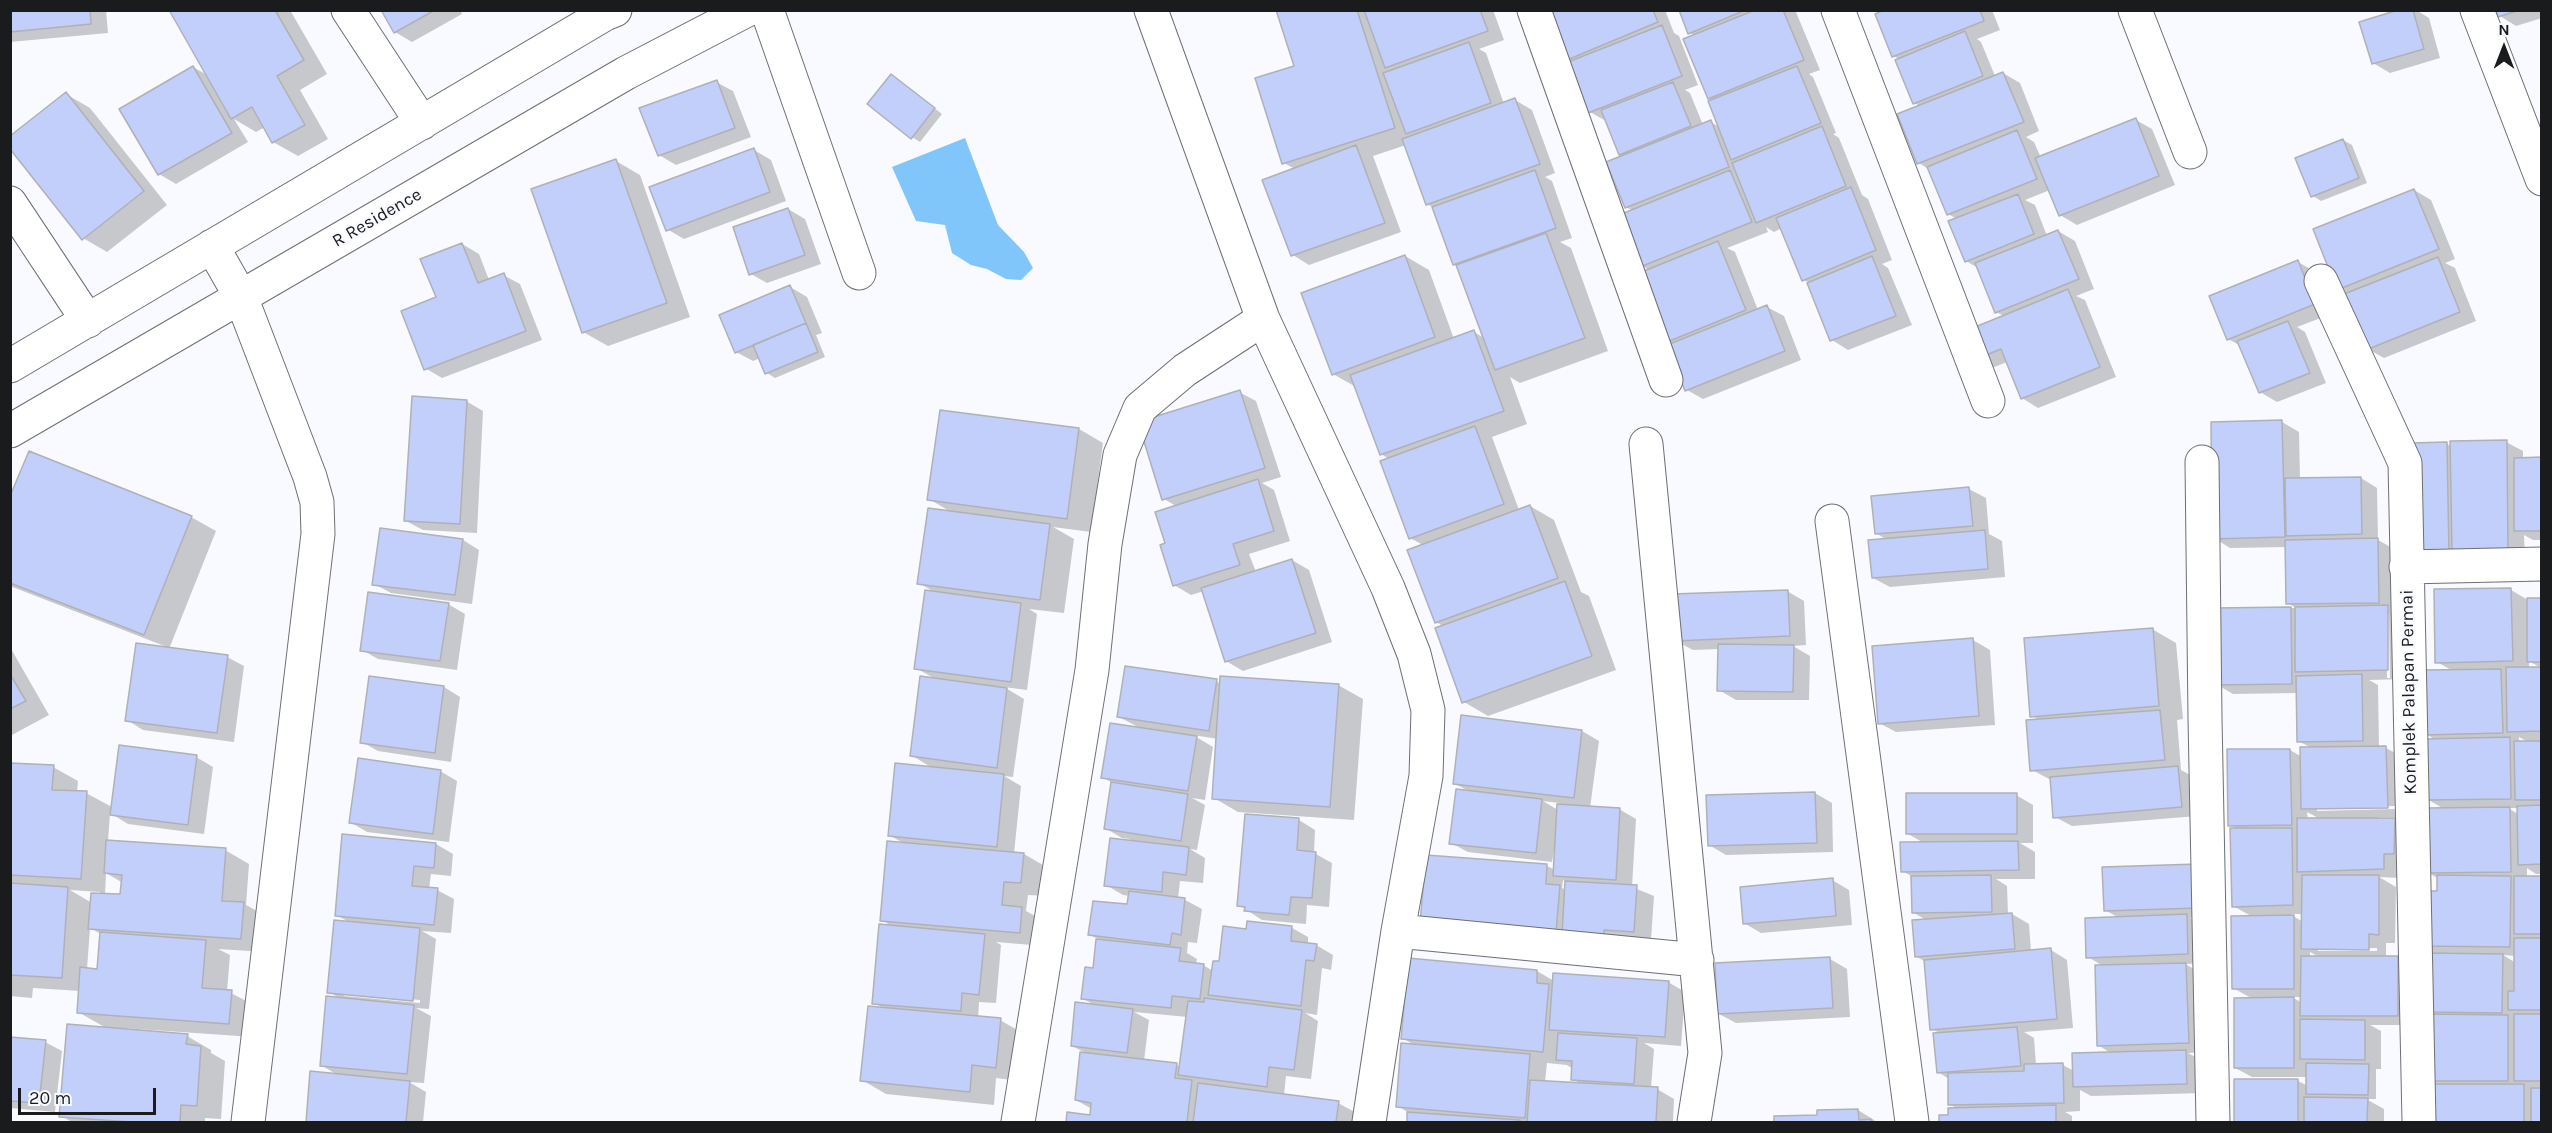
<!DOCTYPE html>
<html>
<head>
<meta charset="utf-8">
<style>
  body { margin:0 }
  #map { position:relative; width:2552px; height:1133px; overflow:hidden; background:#f8faff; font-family:Karla,sans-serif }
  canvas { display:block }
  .frame { position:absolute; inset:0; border:12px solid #1a1b1d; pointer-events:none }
  .north { position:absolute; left:2474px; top:18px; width:60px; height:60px; -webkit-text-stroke:4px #f8faff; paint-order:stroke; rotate:0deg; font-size:16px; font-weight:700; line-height:24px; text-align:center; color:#1a1b1d }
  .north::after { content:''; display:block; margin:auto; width:21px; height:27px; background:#1a1b1d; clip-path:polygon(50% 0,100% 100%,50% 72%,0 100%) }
  .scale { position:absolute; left:18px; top:1088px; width:138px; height:27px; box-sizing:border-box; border:3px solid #1a1b1d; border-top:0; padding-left:8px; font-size:18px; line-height:21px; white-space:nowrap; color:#1a1b1d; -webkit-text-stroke:4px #f8faff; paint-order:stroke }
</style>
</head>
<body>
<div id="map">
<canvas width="2552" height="1133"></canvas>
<div class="frame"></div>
<div class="north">N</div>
<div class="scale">20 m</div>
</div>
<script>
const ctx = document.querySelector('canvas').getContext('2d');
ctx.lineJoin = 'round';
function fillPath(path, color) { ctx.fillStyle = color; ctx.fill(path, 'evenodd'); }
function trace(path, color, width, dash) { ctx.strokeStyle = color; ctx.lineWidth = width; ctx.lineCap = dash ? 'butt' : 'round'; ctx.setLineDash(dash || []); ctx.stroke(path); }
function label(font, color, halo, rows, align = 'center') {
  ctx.font = font + ' Karla,sans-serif'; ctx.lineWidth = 4.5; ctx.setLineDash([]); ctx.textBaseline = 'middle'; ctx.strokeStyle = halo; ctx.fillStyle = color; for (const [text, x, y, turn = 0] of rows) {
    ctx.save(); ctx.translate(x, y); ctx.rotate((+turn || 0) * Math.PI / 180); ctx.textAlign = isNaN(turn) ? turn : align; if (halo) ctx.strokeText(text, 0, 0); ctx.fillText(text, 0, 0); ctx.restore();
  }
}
fillPath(new Path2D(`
  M965,138L998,225L1024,252L1033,268L1021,280L1006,279L987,269L971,265L952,253L945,225L916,221L892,167Z`), '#81c6fb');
fillPath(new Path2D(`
  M10,10H106L108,33L10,42Z
  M171,10H290L327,74L300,90L328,139L298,156L273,142L265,127L256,132L234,119L248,142L176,184L159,174L193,67L209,76Z
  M383,10H460L462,14L412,42L395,32Z
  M1277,10H1493L1504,40L1479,49L1486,53L1504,104L1515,100L1532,110L1555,173L1545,177L1552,181L1572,238L1560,242L1571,248L1608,351L1520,383L1510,377L1527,424L1492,437L1519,510L1530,506L1554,520L1581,592L1589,596L1616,670L1488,716L1464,702L1443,626L1436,622L1423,545L1410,538L1389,459L1381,454L1356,387L1333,374L1405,256L1429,270L1454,339L1474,332L1484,338L1434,208L1427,204L1406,145L1373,156L1401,232L1309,265L1293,255L1295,169L1284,163L1296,67Z
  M1549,10H1665L1674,33L1679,36L1698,85L1685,90L1690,93L1703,125L1710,122L1720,127L1713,101L1709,98L1695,36L1690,33L1680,10H1793L1796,12L1820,70L1809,74L1813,77L1836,133L1833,134L1839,138L1862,195L1868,199L1892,260L1882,264L1888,268L1912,325L1848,350L1832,340L1808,282L1803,280L1782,228L1774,232L1766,227L1768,232L1727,248L1735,252L1758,310L1767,307L1784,316L1801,360L1703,399L1687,390L1674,344L1668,341L1649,270L1642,266L1633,211L1626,207L1625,156L1620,154L1606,121L1590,112L1573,61L1568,59Z
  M1888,10H1992L2000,30L1977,39L1981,42L1995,76L2003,73L2020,83L2039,131L2026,137L2034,142L2041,158L2136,120L2152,129L2175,185L2077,225L2060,215L2050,190L2025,200L2035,205L2047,236L2058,231L2075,241L2094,289L2076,296L2085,300L2116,377L2038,408L2022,398L2007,362L1992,368L1975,359L2004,316L1996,312L1978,268L1966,261L1957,219L1948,214L1930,170L1919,163L1899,114L1920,106L1914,103L1899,59L1893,56Z
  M2403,10H2416L2429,18L2440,58L2390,73L2373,63Z
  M2498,10H2542V18L2516,26L2500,16Z
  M899,81L942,114L920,142L912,137Z
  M716,82L733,91L751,137L676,165L659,155Z
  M66,94L90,108L167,205L107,252L83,238Z
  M2343,140L2352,145L2367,183L2321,201L2313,196Z
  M754,150L771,160L786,201L684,239L667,229Z
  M616,161L640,175L690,317L608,346L583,332Z
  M2414,190L2431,200L2455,259L2445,263L2455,268L2476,321L2384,358L2368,349L2348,294L2339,289Z
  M788,209L805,219L821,264L767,283L751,274Z
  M462,244L479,254L489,280L503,275L520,284L542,340L442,378L425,368L438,298Z
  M2298,262L2314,271L2331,314L2297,327L2305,332L2326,383L2277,402L2260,392L2241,346L2228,339Z
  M790,287L807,297L822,333L816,335L825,357L775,378L767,373L760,358L753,361L736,352Z
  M1239,392L1256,401L1281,477L1262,483L1274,490L1290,541L1249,554L1256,572L1292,560L1309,570L1332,642L1243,671L1226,661L1204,591L1191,595L1174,585L1167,544L1176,506L1164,499Z
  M466,401L483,411L477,533L423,530L406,521Z
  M2282,422L2299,432L2300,479L2361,478L2377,488L2378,540L2394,549L2405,679L2369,680L2378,685L2379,748H2386L2403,757L2404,817H2379V820H2394L2411,830L2400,878L2379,877L2396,887L2395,943H2386V957H2397L2414,967V1025H2370L2381,1031V1069H2376V1099H2366L2384,1109V1122H2235V1081H2298L2308,1086V1077H2252L2235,1068L2253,999L2233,988L2253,917L2233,906L2238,830L2230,825L2290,750L2302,757L2312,748L2298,741V693L2233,694L2216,684L2215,610L2296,608L2288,603L2287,547L2230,548L2214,538ZM2386,614H2389L2390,678H2387ZM2395,806V809L2317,811V808ZM2307,812L2322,820H2308ZM2290,914H2303V922ZM2318,948H2377V951H2318ZM2310,952L2319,957H2310ZM2292,997H2302V1003Z
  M1079,429L1103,443L1091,532L1053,527L1074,539L1064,613L1029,609L1037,614L1027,690L1004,687L1024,699L1013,777L1004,776L1021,786L1014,853L1024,854L1048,868L1045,896L1028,895L1026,911L1046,922L1044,946L996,942L1001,945L996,1003L979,1002L978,1018L1000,1020L1024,1034L1020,1081L996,1078L994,1105L886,1094L862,1080L885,1009L874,1003L893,927L882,920L905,844L889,835L934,769L911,755L937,680L916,668L936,593L919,583L951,512L929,499Z
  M2506,442L2523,451V459H2542V540H2533L2524,535L2525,561L2430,563L2447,444L2452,447Z
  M30,453L191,517L216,531L169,649L227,657L244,666L234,742L143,730L127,720L167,647L10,586V500Z
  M1969,489L1986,498L1989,534L2002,541L2005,577L1890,587L1873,578L1887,540L1876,533Z
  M463,540L479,550L472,604L391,593L374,584Z
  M2511,590L2528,600L2542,599V874H2536L2527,868V878H2542V1122H2435V1083L2429,1080L2437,1016L2429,1011L2437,955L2421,945L2439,893V879L2427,872L2444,809L2427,799L2436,740L2426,734L2453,671L2437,662ZM2529,661L2541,668H2529ZM2519,737L2528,742H2519ZM2508,808H2518V814ZM2503,955L2516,956V963Z
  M1787,591L1804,601L1806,645L1793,646L1810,656L1809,700H1736L1719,690L1720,649L1693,650L1676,641Z
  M448,604L465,614L457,670L378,659L362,650Z
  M2152,629L2176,643L2183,719L2177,720L2181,770L2194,777L2198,816L2072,826L2055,817L2051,780L2032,770L2041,721L2032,716Z
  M1973,640L1990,650L1995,725L1896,732L1879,723Z
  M10,647L49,715L10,736Z
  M1216,681L1221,684L1338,685L1363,699L1354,820L1238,812L1214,798L1218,739L1193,735L1213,747L1205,800L1192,798L1205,805L1197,850L1190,849L1205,858L1203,883L1180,881L1178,899L1185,900L1202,909L1197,943L1188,942L1187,953L1197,959L1196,964L1203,965L1213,971L1247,930L1292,928L1308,937V944L1316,945L1333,955L1331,970L1322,968L1317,1015L1305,1013L1318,1021L1311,1079L1286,1076L1284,1095L1338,1103L1362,1116V1122H1067L1068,1114L1091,1117L1092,1109L1076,1100L1086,1053L1072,1046L1096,1006L1082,998L1094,970L1098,939L1090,935L1129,906L1130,896L1123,895L1106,885L1130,839L1122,838L1105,828L1112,783L1103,777L1140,728L1119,717ZM1134,1012L1188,1017L1181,1067L1176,1065L1144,1061L1149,1020Z
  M444,687L460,697L451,762L378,751L362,742Z
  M1582,731L1599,741L1590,808L1619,809L1636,819L1632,887L1654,896L1651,940L1439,932L1547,866L1555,870L1556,850H1554L1552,862L1468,852L1451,843L1470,792L1454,783ZM1543,801L1559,803L1558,810ZM1563,880L1566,882V890L1562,888Z
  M196,757L213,767L204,834L128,824L110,813L108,841L225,850L249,864L246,905L268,917L265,952L218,949L230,955L227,991L256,1006L253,1037L123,1028V1030L187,1036L211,1050V1053L225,1061L221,1119L205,1118V1122H72L61,1116L108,1029L78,1012L80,991L33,988L32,998L10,996V764L53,767L78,781L77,792L86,793L112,807ZM106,873L123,883L122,896L105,895ZM70,890L100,892V895L92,903ZM90,928L101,934L99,971L87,969Z
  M440,771L457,781L449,842L367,832L350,822Z
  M1815,793L1832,803L1833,852L1726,855L1709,845Z
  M2016,795L2033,805V843H2020L2035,852V879H1996L2007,886L2008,915L2012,914L2029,924L2031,952L2051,950L2067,960L2073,1028L2024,1032L2034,1038L2036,1065H2063L2074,1071L2112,1054L2098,1045L2103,966L2088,957L2119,918L2105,910L2104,869L2215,917L2190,918L2203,925L2205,963L2185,964L2203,974L2206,1052L2188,1053L2203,1061V1093L2091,1096L2080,1090V1111L2065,1112L2072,1116V1122H1941L1940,1116H1949L1958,1109L1949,1104V1079L1938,1072L1941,1034L1932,1029L1926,962L1917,957L1928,921L1914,913L1913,877L1902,871L1924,843L1908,834Z
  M1299,820L1315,830L1314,853L1332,863L1329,907L1307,905L1306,924L1262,920L1239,905Z
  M344,835L436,844L453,854L451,876L431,874L429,889L437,890L454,899L451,933L422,931L436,939L429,1009L416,1008L431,1016L424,1083L409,1082L426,1092L423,1122H308L312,1073L339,1076L321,1065L341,999L329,992L351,923L336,915ZM344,993L420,1000V1003L344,996Z
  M1832,880L1849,890L1852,925L1761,933L1744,923Z
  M1830,959L1847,969L1850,1017L1736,1023L1719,1014Z
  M1537,971L1554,981L1668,982L1685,992L1681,1046L1644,1043L1654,1049L1651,1088L1657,1089L1674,1099L1673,1122H1408L1409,1113L1398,1106L1416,1046L1402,1038ZM1547,1063L1567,1065L1573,1069L1572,1079L1582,1084L1545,1082Z
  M10,1038L45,1042L62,1051L55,1112L10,1108Z
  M1858,1110L1874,1120L1875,1122H1776L1775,1118L1819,1116Z`), '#0003');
const building = new Path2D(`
  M10,10H90L91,24L10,32Z
  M169,10H275L304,60L277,76L305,125L272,143L252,107L231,119Z
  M381,10H435L394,33Z
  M1276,10H1357L1395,128L1282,164L1255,78L1294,66Z
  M1364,10H1480L1488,31L1385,68Z
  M1547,10H1653L1658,22L1567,60Z
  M1679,10H1746L1688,34Z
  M1755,10H1783L1804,60L1708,99L1683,39Z
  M1884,10H1980L1984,21L1892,57L1875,14Z
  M2398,10H2413L2424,49L2372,64L2359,22Z
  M2496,10H2520L2498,17Z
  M1662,25L1682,76L1588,113L1568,62Z
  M1965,31L1983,76L1913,104L1895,60Z
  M1469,42L1491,103L1406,134L1383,73Z
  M193,66L232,133L158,175L119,109Z
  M1797,66L1821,123L1731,160L1708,101Z
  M2003,72L2024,122L1917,164L1897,114Z
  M891,74L935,108L911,139L867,104Z
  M717,80L735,128L658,156L639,108Z
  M1673,82L1691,126L1619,155L1601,110Z
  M66,92L144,191L82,240L10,149V136Z
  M1515,98L1540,164L1426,205L1402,139Z
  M2136,118L2159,176L2059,216L2035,158Z
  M1711,120L1729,167L1625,208L1606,162Z
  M1822,126L1846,186L1756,223L1732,163Z
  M2017,130L2037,179L1947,215L1927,167Z
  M2343,139L2359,178L2311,197L2295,158Z
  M1356,145L1385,223L1291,256L1262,180Z
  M754,148L770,192L666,231L649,187Z
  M616,159L667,303L582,333L531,189Z
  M1535,170L1556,228L1453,265L1432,207Z
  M1730,170L1752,222L1640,267L1619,215Z
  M1851,187L1876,250L1802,281L1776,218Z
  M2414,189L2439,249L2337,290L2313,229Z
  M2018,194L2034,234L1965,262L1948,221Z
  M788,208L805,255L749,275L733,227Z
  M2058,230L2079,279L1995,313L1975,263Z
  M1546,233L1585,338L1495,370L1456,265Z
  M1718,241L1746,310L1667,342L1639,273Z
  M462,243L478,283L504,273L526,331L424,370L401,311L436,297L420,259Z
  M1405,255L1435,337L1332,375L1301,293Z
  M1872,256L1896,316L1830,341L1807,283Z
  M2438,257L2460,312L2366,350L2344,294Z
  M2298,260L2315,304L2227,340L2209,296Z
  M790,285L806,323L735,353L719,315Z
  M2068,289L2100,367L2021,399L2001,349L1974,360L1963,332Z
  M1767,305L1785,351L1685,391L1667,345Z
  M2288,321L2310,373L2259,393L2237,341Z
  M806,323L818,352L765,374L753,345Z
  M1474,330L1504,411L1380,455L1350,375Z
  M1240,390L1265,468L1162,500L1138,422Z
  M412,396L467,400L460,524L404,521Z
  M940,410L1079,428L1067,519L927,500Z
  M2282,420L2285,537L2212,539L2211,422Z
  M1475,426L1504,504L1409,539L1380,461Z
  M2507,440L2508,552L2452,553L2450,441Z
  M2447,442L2449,554H2412L2410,443Z
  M29,451L192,516L144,635L10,583V496Z
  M2542,457V531H2514V458Z
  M2361,477L2362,534L2286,536L2285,478Z
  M1258,479L1274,531L1233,544L1240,565L1173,586L1160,545L1165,543L1155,512Z
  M1969,487L1973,526L1875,534L1871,496Z
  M1530,505L1558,578L1435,623L1407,550Z
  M928,508L1050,524L1040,600L917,584Z
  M380,528L463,539L455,595L372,585Z
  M1985,530L1988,569L1872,578L1868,540Z
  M2378,538L2379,603L2286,604L2285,540Z
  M1292,559L1316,633L1225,662L1201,588Z
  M1565,581L1592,656L1462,703L1435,628Z
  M2511,588L2513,661L2435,663L2434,589Z
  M925,590L1021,603L1011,682L914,669Z
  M1788,590L1790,636L1675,641L1672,594Z
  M368,592L449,603L440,661L360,651Z
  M2527,598H2542V662H2527Z
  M2388,605V670L2295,672V607Z
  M2291,607L2292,684L2214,685V608Z
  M2153,628L2159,706L2030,717L2024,638Z
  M1973,638L1979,716L1878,724L1872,646Z
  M136,643L228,655L217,733L125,721Z
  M1718,644L1794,645L1793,692L1717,691Z
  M1125,666L1217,679L1209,731L1117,717Z
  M2506,667H2542V731L2507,732Z
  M2501,669L2503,733L2424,735V670Z
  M10,674L26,701L10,709Z
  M2362,674L2363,741L2297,742L2296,676Z
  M369,676L444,686L435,753L360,743Z
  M920,676L1007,688L997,768L910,756Z
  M1220,676L1339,684L1330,807L1212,799Z
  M2160,710L2165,760L2030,771L2026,720Z
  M1461,715L1582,730L1574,798L1453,784Z
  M1110,723L1197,736L1188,791L1101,778Z
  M2510,737L2511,799L2426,800L2424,739Z
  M2514,741H2542V800H2515Z
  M119,745L197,755L188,825L110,815Z
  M2386,746L2388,808L2301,809L2300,747Z
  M2227,749H2290L2292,825L2228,826Z
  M358,758L441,770L433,834L349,823Z
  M10,763L54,765L52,790L87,791L81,879L10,875Z
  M895,763L1004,774L997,847L888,836Z
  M2178,766L2182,807L2053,818L2050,777Z
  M1111,782L1188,794L1181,841L1104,829Z
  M1456,789L1542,799L1536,853L1449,844Z
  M1815,792L1817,843L1708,846L1706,795Z
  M1906,793H2017V834H1906Z
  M1557,804L1620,808L1616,880L1553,876Z
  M2542,805V864L2518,865L2517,806Z
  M2510,807L2511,872L2426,873L2425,808Z
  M1245,814L1299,818L1297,850L1316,852L1312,898L1291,897L1289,915L1244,911L1245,907L1237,906Z
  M2297,818H2395L2394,854H2384V869L2297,872Z
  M2230,828H2292L2293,905L2232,907Z
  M342,834L436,843L434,868L414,866L412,886L438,888L434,925L335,916Z
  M1110,838L1189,847L1186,875L1163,872L1162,892L1104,886Z
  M106,840L226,848L222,901L244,902L241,939L88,929L91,893L120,894L122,875L104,873Z
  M887,841L1024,853L1021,883L1004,882L1002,905L1022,907L1020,933L880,921Z
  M2018,841L2019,870L1901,872L1900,842Z
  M1426,855L1547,864L1546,884L1560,885L1556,933L1420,923Z
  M2198,864L2199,908L2104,911L2102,867Z
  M1991,875L1992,912L1912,913L1911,876Z
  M2302,875H2379V935L2369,934V950L2301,949Z
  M2437,875L2511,876L2510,947L2419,946L2427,891H2437Z
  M2514,876H2542V934H2514Z
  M1833,878L1836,916L1743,924L1740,887Z
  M1565,881L1637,885L1634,932L1604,930V937L1562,934Z
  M10,883L68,887L62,978L10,975Z
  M1129,891L1185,898L1181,935L1172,933L1170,945L1088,935L1093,901L1127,904Z
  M2012,913L2015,949L1915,957L1912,920Z
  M2187,914L2188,954L2086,958L2085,918Z
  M2294,915V989H2232L2231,916Z
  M334,920L420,928L413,1001L327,993Z
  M1247,921L1292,926L1291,941L1317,944L1314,961L1306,960L1301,1006L1208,995L1213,961H1219L1223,926L1246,929Z
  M879,924L985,934L979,995L962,993L961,1011L872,1004Z
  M100,932L206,940L202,988L232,990L229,1024L77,1013L80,967L97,969Z
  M2514,938H2542V1010H2508V991H2514Z
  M1096,939L1181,948L1179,961L1204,964L1200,999L1172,996L1171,1008L1081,999L1085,967L1093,968Z
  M2051,948L2057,1019L1930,1030L1924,960Z
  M2428,953L2503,954L2502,1013L2427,1012Z
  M2301,956H2398V1016H2300Z
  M1830,957L1833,1008L1717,1014L1715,963Z
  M1408,958L1537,970V983L1549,984L1543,1052L1401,1039Z
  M2186,963L2189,1043L2097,1046L2095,965Z
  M1553,973L1669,981L1665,1037L1549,1030Z
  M326,996L414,1005L407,1074L320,1066Z
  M2294,997V1068H2234V998Z
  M1204,998L1302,1010L1294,1070L1269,1067L1267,1087L1178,1075L1188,1001L1204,1002Z
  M1075,1002L1133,1009L1127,1053L1071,1046Z
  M868,1006L1001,1018L996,1068L972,1065L970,1092L860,1081Z
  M2428,1014L2508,1015V1081H2427Z
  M2514,1014H2542V1081H2514Z
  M2300,1019L2365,1020V1060L2300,1059Z
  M67,1024L188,1034L186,1044L201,1046L197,1106L181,1105L180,1122H132L59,1117Z
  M2017,1027L2021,1066L1937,1073L1933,1033Z
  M1558,1033L1637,1038L1634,1084L1571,1080L1572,1061L1556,1060Z
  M10,1037L46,1040L39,1103L10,1101Z
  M1401,1043L1530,1054L1525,1118L1396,1107Z
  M2186,1050L2187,1084L2073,1087L2072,1053Z
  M1080,1052L1177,1063L1175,1078L1192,1080L1187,1122H1066L1067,1112L1090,1115L1091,1103L1075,1100Z
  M2063,1063L2064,1103L1948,1105V1073L2024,1071V1064Z
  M2306,1063L2369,1064L2368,1095L2306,1094Z
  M310,1071L410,1081L406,1122H306Z
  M2234,1079H2298V1122H2234Z
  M1530,1080L1658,1087L1656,1122H1527Z
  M1198,1083L1339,1101L1336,1122H1193Z
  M2434,1084H2524V1122H2434Z
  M2531,1088H2542V1122H2531Z
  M2304,1097L2368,1098L2367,1122H2304Z
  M2056,1105V1122H1939V1115H1948V1108Z
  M1858,1109L1859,1120L1871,1119V1122H1774V1116L1817,1115V1110Z
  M1407,1112L1520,1120V1122H1407Z`);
fillPath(building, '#c1cffa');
trace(building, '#afb1b7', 1.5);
const minor = new Path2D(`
  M348,10L422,123
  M767,10L859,273
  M1151,10L1263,319L1388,588L1414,654L1428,710L1426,776L1398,931L1369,1122
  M1534,10L1666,380
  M1838,10L1988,401
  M2135,10L2190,152
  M2477,10L2542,179
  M10,203L88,321
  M212,246L241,297L310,477L317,502L318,534L248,1122
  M2321,281L2405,463L2419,1122
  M10,366L605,14L615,10
  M10,431L626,73L747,10
  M1646,444L1705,1053L1694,1122
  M2202,462L2205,718L2213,1122
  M1832,521L1912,1122
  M2406,567L2542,564
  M1398,931L1697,960
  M1018,1122L1092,670L1105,544L1120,455L1140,408L1185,370L1263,319`);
trace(minor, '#6e6f75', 35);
trace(minor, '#fff', 33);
label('18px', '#1a1b1d', '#f8faff', [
  ["R Residence",377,218,-30],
  ["Komplek Palapan Permai",2409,692,-91]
]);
</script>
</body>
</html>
